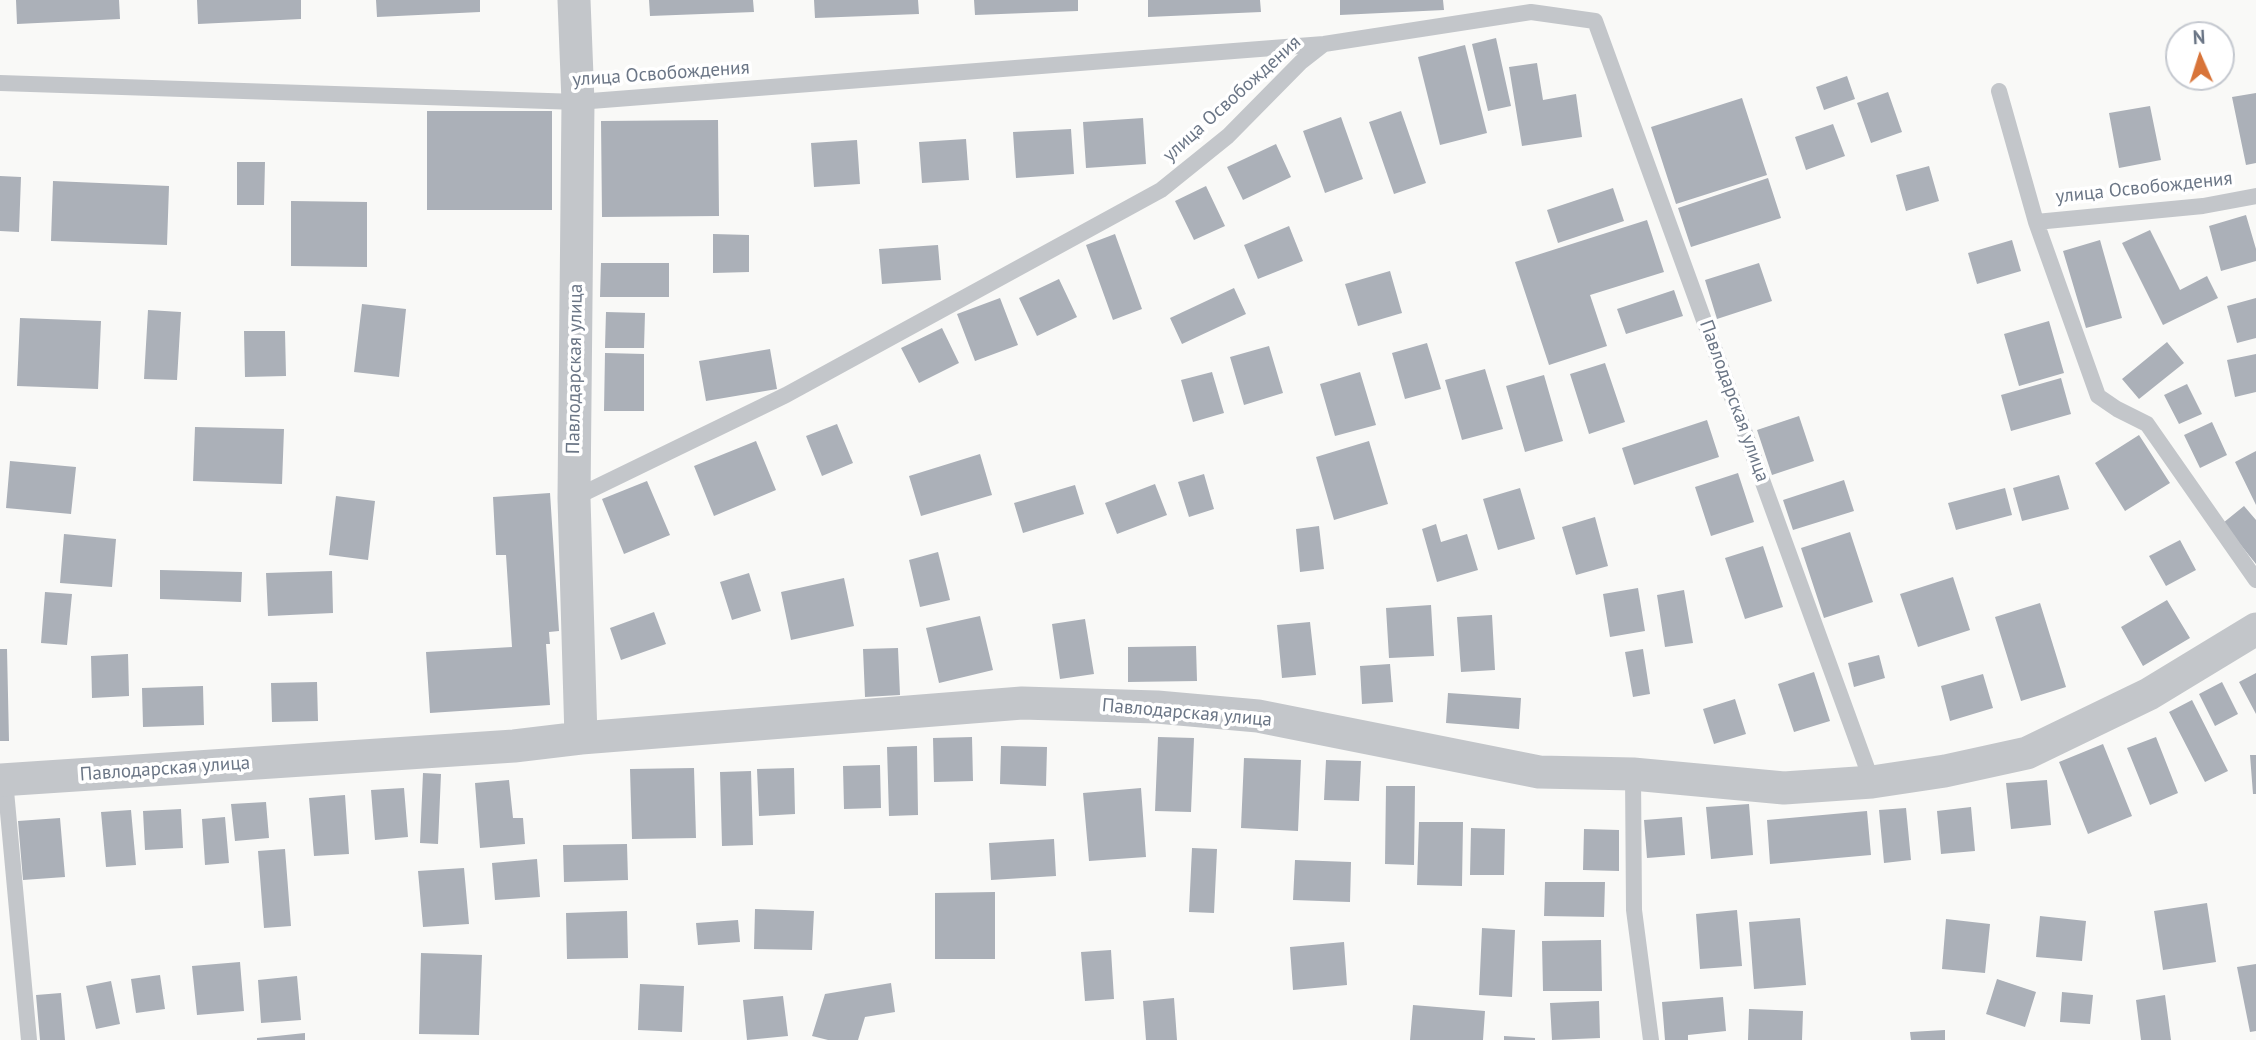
<!DOCTYPE html>
<html>
<head>
<meta charset="utf-8">
<style>
  body { margin:0 }
  #map { position:relative; width:2256px; height:1040px; overflow:hidden; background:#f9f9f7; font-family:"PT Sans",sans-serif }
  canvas { display:block }
  .north { position:absolute; left:2165px; top:21px; width:70px; height:70px; box-sizing:border-box; background:#fff; border:2px solid #c4c8cf; border-radius:50%; rotate:357deg; font-size:19px; font-weight:700; line-height:28px; text-align:center; color:#6b7686 }
  .north::after { content:''; display:block; margin:auto; width:24px; height:32px; background:#d87439; clip-path:polygon(50% 0,100% 100%,50% 72%,0 100%) }
</style>
</head>
<body>
<div id="map">
<canvas width="2256" height="1040"></canvas>
<div class="north">N</div>
</div>
<script>
const ctx = document.querySelector('canvas').getContext('2d');
ctx.lineJoin = 'round';
function fillPath(path, color) { ctx.fillStyle = color; ctx.fill(path, 'evenodd'); }
function trace(path, color, width, dash) { ctx.strokeStyle = color; ctx.lineWidth = width; ctx.lineCap = dash ? 'butt' : 'round'; ctx.setLineDash(dash || []); ctx.stroke(path); }
function label(font, color, halo, rows, align = 'center') {
  ctx.font = font + ' "PT Sans",sans-serif'; ctx.lineWidth = 7; ctx.setLineDash([]); ctx.textBaseline = 'middle'; ctx.strokeStyle = halo; ctx.fillStyle = color; for (const [text, x, y, turn = 0] of rows) {
    ctx.save(); ctx.translate(x, y); ctx.rotate((+turn || 0) * Math.PI / 180); ctx.textAlign = isNaN(turn) ? turn : align; if (halo) ctx.strokeText(text, 0, 0); ctx.fillText(text, 0, 0); ctx.restore();
  }
}
fillPath(new Path2D(`
  M16,0H119L120,19L17,24Z
  M197,0H301V19L198,24Z
  M376,0H480V12L377,17Z
  M649,0H753L754,12L650,16Z
  M814,0H918L919,14L815,18Z
  M974,0H1078V11L975,15Z
  M1148,0H1260L1261,12L1148,17Z
  M1340,0H1443L1444,10L1340,15Z
  M1496,38L1511,106L1488,111L1472,44Z
  M1465,45L1487,133L1440,145L1418,57Z
  M1537,63L1543,100L1576,94L1582,137L1522,146L1509,67Z
  M1847,76L1855,99L1824,110L1816,87Z
  M1888,92L1902,132L1871,143L1857,103Z
  M2256,93V163L2246,165L2232,97Z
  M1742,98L1767,175L1676,204L1651,127Z
  M2150,106L2161,160L2119,168L2109,113Z
  M427,111H552V210H427Z
  M1401,111L1426,183L1394,194L1369,122Z
  M1341,117L1363,179L1325,193L1303,131Z
  M1143,118L1146,164L1086,168L1083,122Z
  M718,120L719,216L602,217L601,121Z
  M1833,124L1845,156L1806,170L1795,137Z
  M1071,129L1074,174L1016,178L1013,132Z
  M966,139L969,180L922,183L919,142Z
  M857,140L860,184L814,187L811,143Z
  M1276,144L1291,177L1243,200L1227,167Z
  M237,162H265L264,205H237Z
  M1929,166L1939,201L1906,211L1896,175Z
  M0,176L21,177L19,232L0,231Z
  M1768,178L1781,218L1691,247L1678,208Z
  M53,181L169,186L167,245L51,241Z
  M1206,186L1225,226L1194,240L1175,201Z
  M1613,188L1624,221L1558,243L1547,210Z
  M291,201L367,202V267L291,266Z
  M2246,215L2256,249V261L2221,271L2209,226Z
  M1647,220L1664,272L1590,295L1607,346L1549,365L1515,262Z
  M1289,226L1303,261L1258,279L1244,245Z
  M2150,230L2180,290L2207,276L2218,298L2163,325L2122,243Z
  M713,234L749,235V272L713,273Z
  M1115,234L1142,309L1113,320L1086,245Z
  M2012,240L2021,271L1977,284L1968,253Z
  M2100,240L2122,318L2086,328L2063,251Z
  M938,245L941,280L882,284L879,249Z
  M601,263H669V297H600Z
  M1759,263L1772,301L1717,319L1705,280Z
  M1390,271L1402,313L1358,326L1345,284Z
  M1059,279L1077,317L1037,336L1019,298Z
  M1234,288L1246,314L1182,344L1170,318Z
  M1674,290L1683,316L1626,334L1617,309Z
  M1000,298L1018,345L975,361L957,314Z
  M2256,298V338L2237,343L2227,306Z
  M362,304L406,309L399,377L354,372Z
  M148,310L181,312L177,380L144,379Z
  M606,312L645,313L644,348H605Z
  M20,318L101,321L98,389L17,386Z
  M2049,321L2064,373L2019,386L2004,334Z
  M942,328L959,363L919,383L901,348Z
  M244,331H285L286,376L245,377Z
  M2167,342L2184,363L2139,399L2122,379Z
  M1427,343L1441,389L1405,399L1392,353Z
  M1269,346L1283,393L1244,405L1230,357Z
  M770,349L777,389L706,401L699,361Z
  M605,353L644,354V411H604Z
  M2256,354V392L2235,397L2227,360Z
  M1605,363L1625,422L1589,434L1570,374Z
  M1485,369L1503,429L1462,440L1445,380Z
  M1212,372L1224,413L1193,422L1181,380Z
  M1360,372L1376,425L1335,436L1320,384Z
  M1544,375L1563,441L1525,452L1506,386Z
  M2061,378L2071,414L2011,431L2001,395Z
  M2187,384L2202,414L2179,424L2164,395Z
  M1799,416L1814,461L1772,475L1757,430Z
  M1707,420L1719,457L1634,485L1622,448Z
  M2212,422L2227,455L2200,468L2184,435Z
  M837,424L853,463L822,476L806,436Z
  M195,427L284,429L282,484L193,481Z
  M2139,435L2170,483L2125,511L2095,463Z
  M756,441L776,490L714,516L694,466Z
  M1369,441L1388,504L1334,520L1316,457Z
  M2256,451V505L2235,462Z
  M980,454L992,495L921,516L909,476Z
  M10,461L76,467L71,514L6,508Z
  M1738,473L1754,522L1711,536L1695,487Z
  M1204,474L1214,509L1189,517L1178,482Z
  M2059,475L2069,509L2022,521L2013,488Z
  M1844,480L1854,511L1793,530L1783,500Z
  M647,481L670,535L624,554L602,499Z
  M1155,484L1167,515L1117,534L1105,503Z
  M1075,485L1084,514L1023,533L1014,503Z
  M1520,488L1535,539L1498,550L1483,499Z
  M2005,488L2012,515L1956,530L1948,503Z
  M550,493L559,631L549,632L550,644H546L550,705L430,713L426,652L512,647L506,555H496L493,497Z
  M336,496L375,501L368,560L329,555Z
  M2244,506L2256,520V564L2223,523Z
  M1595,517L1608,566L1576,575L1562,527Z
  M1436,524L1441,542L1467,534L1478,570L1437,582L1422,529Z
  M1319,526L1324,569L1300,572L1296,529Z
  M1850,532L1873,602L1824,618L1801,548Z
  M64,534L116,539L112,587L60,583Z
  M2180,540L2196,570L2166,586L2149,556Z
  M1763,546L1783,607L1745,619L1725,558Z
  M938,552L950,600L920,607L909,560Z
  M160,570L242,572L241,602L160,599Z
  M332,571L333,613L268,616L266,573Z
  M749,573L761,611L732,620L720,582Z
  M1953,577L1970,630L1918,647L1900,594Z
  M844,578L854,626L791,640L781,592Z
  M1638,588L1645,631L1610,637L1603,594Z
  M1684,590L1693,643L1665,647L1657,595Z
  M45,592L72,594L67,645L41,643Z
  M2167,600L2190,638L2143,666L2121,627Z
  M2040,603L2066,687L2021,701L1995,617Z
  M1431,605L1434,656L1389,658L1386,608Z
  M654,612L666,644L621,660L610,628Z
  M1492,615L1495,670L1461,672L1457,617Z
  M980,616L993,670L939,683L926,628Z
  M1085,619L1094,674L1060,679L1052,624Z
  M1310,622L1316,675L1282,678L1277,625Z
  M1196,646L1197,681L1128,682V647Z
  M898,648L900,695L865,697L863,649Z
  M0,649H7L9,741H0Z
  M1643,649L1650,694L1633,697L1625,652Z
  M128,654L129,696L92,698L91,656Z
  M1879,655L1885,678L1854,687L1848,663Z
  M1390,664L1393,702L1362,704L1360,666Z
  M1814,672L1830,721L1794,732L1778,684Z
  M2256,673V714L2239,682Z
  M1983,674L1993,708L1950,721L1941,686Z
  M317,682L318,721L272,722L271,683Z
  M2222,682L2238,714L2215,726L2199,694Z
  M203,686L204,725L143,727L142,688Z
  M1448,693L1521,698L1519,729L1446,723Z
  M1735,699L1746,734L1714,744L1703,709Z
  M2192,700L2228,771L2205,782L2169,712Z
  M972,737L973,781L934,782L933,738Z
  M1158,737L1194,738L1191,812L1155,811Z
  M2156,737L2178,793L2150,805L2127,748Z
  M2103,744L2132,816L2088,834L2059,762Z
  M917,746L918,815L889,816L887,747Z
  M1001,746L1047,747L1046,786L1000,784Z
  M2250,755H2256V794H2253Z
  M1244,758L1301,760L1298,831L1241,828Z
  M1326,760L1361,761L1359,801L1324,800Z
  M880,765L881,808L844,809L843,766Z
  M694,768L696,838L632,839L630,769Z
  M794,768L795,814L759,816L757,769Z
  M751,771L753,845L722,846L720,772Z
  M423,773L441,774L438,844L420,843Z
  M509,780L513,818H523L525,844L480,848L475,783Z
  M2047,780L2051,825L2011,829L2006,783Z
  M1386,786H1415L1414,865L1385,864Z
  M404,788L408,837L375,840L371,790Z
  M1141,788L1146,857L1089,861L1083,793Z
  M345,795L349,854L314,856L309,798Z
  M266,802L269,838L235,841L231,804Z
  M1749,804L1753,855L1711,859L1706,807Z
  M1971,807L1975,851L1941,854L1937,811Z
  M1906,808L1911,860L1884,863L1879,810Z
  M181,809L183,848L145,850L143,811Z
  M131,810L136,865L106,867L101,812Z
  M1867,811L1871,855L1770,864L1767,820Z
  M225,817L229,863L205,865L202,819Z
  M1682,817L1685,855L1647,858L1644,820Z
  M60,818L65,877L23,880L18,821Z
  M1419,822H1463L1462,886L1417,885Z
  M1471,828L1505,829L1504,875H1470Z
  M1584,829L1619,830V871L1583,870Z
  M1054,839L1056,876L991,880L989,843Z
  M627,844L628,880L564,882L563,845Z
  M1192,848L1217,849L1214,913L1189,912Z
  M285,849L291,926L264,928L258,851Z
  M537,859L540,897L495,900L492,863Z
  M1295,860L1351,862L1350,902L1293,900Z
  M464,868L469,924L423,927L418,871Z
  M1545,882H1605L1604,917L1544,916Z
  M995,892V959H935V893Z
  M2207,903L2216,962L2163,970L2154,911Z
  M755,909L814,911L812,950L754,949Z
  M1737,910L1742,966L1700,969L1696,914Z
  M627,911L628,958L567,959L566,913Z
  M2040,916L2086,921L2082,961L2036,957Z
  M1800,918L1806,985L1754,989L1749,922Z
  M1946,919L1990,924L1985,973L1942,969Z
  M738,920L740,942L698,945L696,923Z
  M1482,928L1515,930L1512,997L1479,995Z
  M1601,940L1602,991H1543L1542,941Z
  M1344,942L1347,985L1293,990L1290,947Z
  M1111,950L1114,999L1085,1001L1081,952Z
  M421,953L482,955L479,1035L419,1034Z
  M240,962L244,1011L197,1015L192,966Z
  M2256,964V1031L2250,1032L2237,967Z
  M160,975L165,1009L136,1013L131,979Z
  M297,976L301,1020L261,1023L258,980Z
  M1997,979L2036,992L2025,1027L1986,1014Z
  M111,981L120,1024L96,1029L86,986Z
  M891,983L895,1012L865,1017L858,1040H828L812,1036L825,994Z
  M640,984L684,986L682,1032L638,1030Z
  M2062,992L2093,995L2090,1024L2060,1022Z
  M61,993L65,1040H40L36,995Z
  M2165,995L2171,1040H2141L2136,1000Z
  M783,996L788,1036L747,1040L743,1000Z
  M1723,997L1726,1031L1688,1035V1040H1665L1662,1002Z
  M1174,998L1177,1040H1146L1143,1001Z
  M1599,1001L1600,1038L1552,1040L1550,1003Z
  M1413,1005L1485,1011L1483,1040H1410Z
  M1749,1009L1803,1011L1802,1040H1748Z
  M1945,1030V1040H1911L1910,1032Z
  M305,1033V1040H257V1038Z
  M1504,1036L1535,1038V1040H1504Z`), '#abb0b8');
trace(new Path2D(`
  M0,83L578,102L1324,44L1531,12L1595,21L1872,782
  M1999,91L2036,222L2098,396L2117,409L2147,424L2256,580
  M2036,222L2203,206L2256,196
  M574,498L786,395L1161,190L1228,136L1301,62L1324,44
  M1633,774L1634,910L1651,1040
  M5,780L29,1040`), '#c3c6ca', 16);
trace(new Path2D(`
  M574,0L578,102L574,498L581,738
  M0,780L514,746L581,738L1022,703L1157,707L1258,716L1539,772L1633,774L1784,788L1872,782L1945,771L2027,753L2149,694L2256,629`), '#c3c6ca', 33);
label('19px', '#6b7686', '#fff', [
  ["улица Освобождения",661,74,-4],
  ["улица Освобождения",1232,99,-42],
  ["улица Освобождения",2144,188,-6],
  ["Павлодарская улица",575,369,-89],
  ["Павлодарская улица",1734,401,70],
  ["Павлодарская улица",1187,713,5],
  ["Павлодарская улица",165,769,-4]
]);
</script>
</body>
</html>
